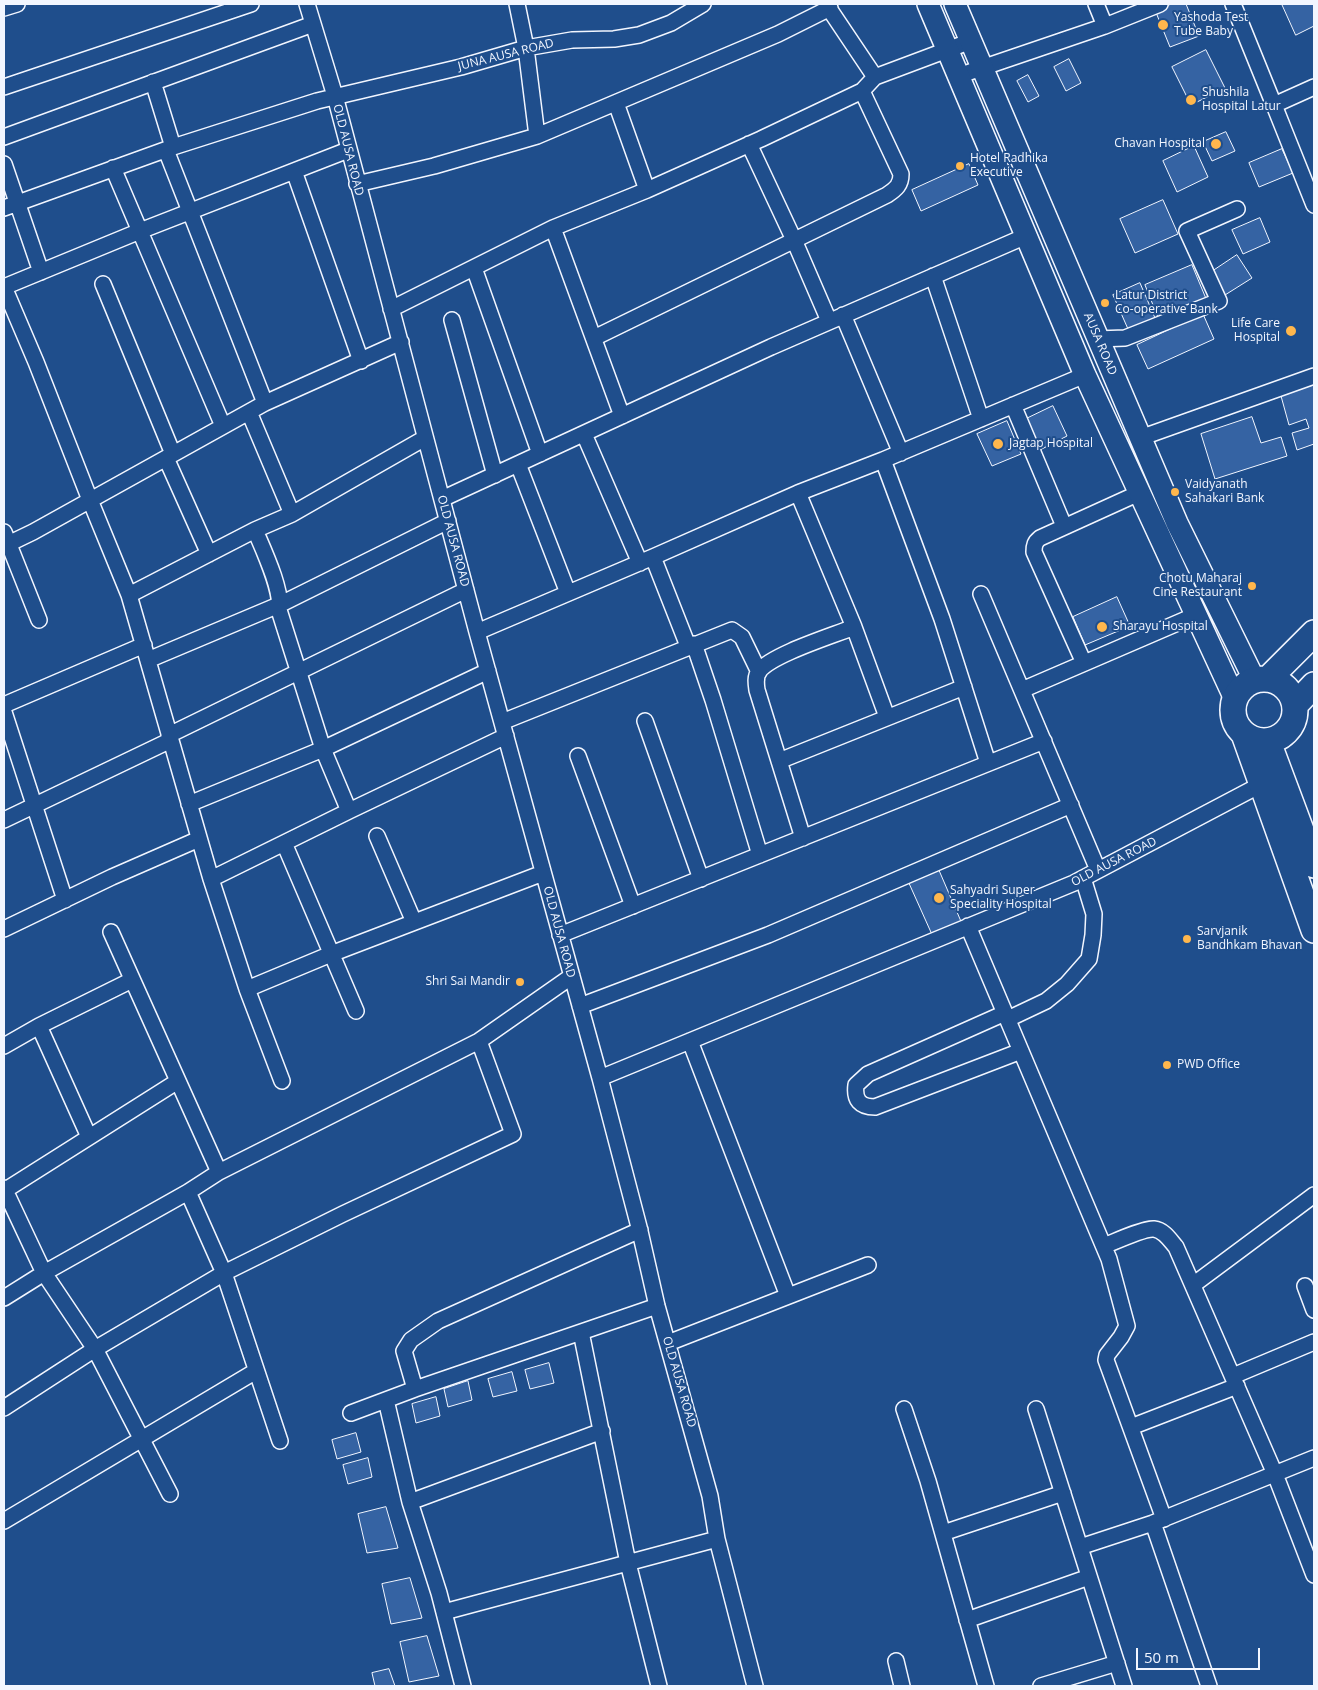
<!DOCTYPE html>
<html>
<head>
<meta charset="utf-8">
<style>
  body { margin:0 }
  #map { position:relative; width:1318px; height:1690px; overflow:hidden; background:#1f4e8c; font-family:"Open Sans",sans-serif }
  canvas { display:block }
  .frame { position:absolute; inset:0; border:5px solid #f2f6ff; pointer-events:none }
  .scale { position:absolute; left:1136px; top:1648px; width:124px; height:22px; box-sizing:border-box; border:2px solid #f2f6ff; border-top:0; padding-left:6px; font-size:15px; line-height:18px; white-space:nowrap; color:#f2f6ff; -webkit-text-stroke:4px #1f4e8c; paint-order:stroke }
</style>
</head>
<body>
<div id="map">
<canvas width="1318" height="1690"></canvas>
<div class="frame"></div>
<div class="scale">50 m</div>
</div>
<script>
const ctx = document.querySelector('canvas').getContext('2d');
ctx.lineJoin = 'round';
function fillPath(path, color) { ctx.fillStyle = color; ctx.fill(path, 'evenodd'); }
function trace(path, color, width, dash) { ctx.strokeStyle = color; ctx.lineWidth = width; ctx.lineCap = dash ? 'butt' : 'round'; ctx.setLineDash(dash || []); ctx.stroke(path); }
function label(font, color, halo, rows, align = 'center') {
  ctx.font = font + ' "Open Sans",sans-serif'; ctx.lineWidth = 4; ctx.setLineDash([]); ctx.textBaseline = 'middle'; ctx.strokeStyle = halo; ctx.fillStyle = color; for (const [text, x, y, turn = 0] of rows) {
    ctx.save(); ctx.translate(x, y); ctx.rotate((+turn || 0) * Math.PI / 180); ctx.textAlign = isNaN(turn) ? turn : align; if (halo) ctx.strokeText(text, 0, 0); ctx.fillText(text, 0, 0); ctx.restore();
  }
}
const building = new Path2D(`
  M1172,4H1186L1199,36L1170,47L1155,10Z
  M1282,4H1314V26L1296,35Z
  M1206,50L1225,88L1191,105L1172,67Z
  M1069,59L1081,83L1066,91L1054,67Z
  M1028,75L1039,96L1028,102L1017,81Z
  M1226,132L1235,151L1212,161L1203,142Z
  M1194,146L1208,177L1177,192L1163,161Z
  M1282,149L1293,173L1259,187L1249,163Z
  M969,164L978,185L921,211L912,190Z
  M1163,200L1178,234L1135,253L1120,219Z
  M1260,218L1270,242L1243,254L1232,230Z
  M1237,255L1252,278L1225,295L1210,273Z
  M1192,265L1207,301L1159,320L1145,285Z
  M1140,283L1155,318L1128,329L1113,295Z
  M1203,314L1214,339L1148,369L1137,345Z
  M1314,385V444L1297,450L1292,433L1309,428L1306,419L1289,425L1281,396Z
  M1053,406L1067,436L1038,451L1024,420Z
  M1252,417L1261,443L1281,437L1287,456L1215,479L1201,434Z
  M1007,421L1021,454L992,466L977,434Z
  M1117,597L1130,626L1085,645L1073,617Z
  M938,868L963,926L934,939L908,881Z
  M549,1363L554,1383L530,1389L525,1370Z
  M512,1372L517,1391L493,1397L488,1379Z
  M468,1381L472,1400L448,1407L444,1389Z
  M436,1397L440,1416L416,1423L412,1404Z
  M356,1433L361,1452L337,1459L332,1440Z
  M368,1458L372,1477L348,1484L343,1465Z
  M386,1507L398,1548L367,1553L358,1514Z
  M410,1578L422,1618L391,1624L382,1584Z
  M427,1636L439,1676L409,1682L400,1642Z
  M389,1669L395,1686H375L372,1673Z`);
fillPath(building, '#3563a3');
trace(building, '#f2f6ff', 1);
const minor = new Path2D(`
  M307,4L335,96L477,632L600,1078
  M517,4L526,48L537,136
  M826,4L875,77
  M1096,4L1105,26
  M1233,4L1274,105
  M4,8L17,4
  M958,76L1105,26L1160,4
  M153,82L173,147
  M4,87L251,4
  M1314,87L1274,105L1314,205
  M616,103L647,190
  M4,137L313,24
  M749,144L794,240L829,321
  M166,150L265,403
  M4,164L41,272
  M113,168L223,426
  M294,171L361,361
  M357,184L434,166L537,136L778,34L830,8
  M4,208L173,147L317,101L461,67L526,48L572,40L614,39L639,35L671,23L703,4
  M553,228L622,416
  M474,268L540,454
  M933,276L981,419
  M103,284L173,454
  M4,287L140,231L348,150
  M4,287L36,362L90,500L129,595
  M391,309L553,228L647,190L761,139L862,91L875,77L971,41
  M843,315L901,453
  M452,320L495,475
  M594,338L887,195C896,189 901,185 901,174L862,91
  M1097,339L1125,338L1219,301L1187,231L1237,209
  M1013,405L1064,526
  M249,412L292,514
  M584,434L640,563
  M425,438L292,514L255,530L129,595L211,879L247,989L331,954L543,873
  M1140,438L1314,376
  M166,458L209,554
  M883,460L942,619L988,763
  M518,464L568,593
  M798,493L854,627L887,717
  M442,499L771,347L1026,236
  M4,532L39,620
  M4,546L33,532L265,403L401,342
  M653,557L688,646
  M981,594L1098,870
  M477,632L653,557L798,493L883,460L1085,375
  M694,644L713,700L760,855
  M148,660L281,604L448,521
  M1084,663L1034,552C1034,545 1035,542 1040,538L1139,493
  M1022,690L1196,615
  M4,705L144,645
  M4,712L65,900
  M645,721L701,879
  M502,722L732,630L742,637L759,672
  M169,735L466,590
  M578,756L633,906
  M779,761L964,687
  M189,804L323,749L488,671
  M349,811L506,736
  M4,820L171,740
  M377,836L414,922
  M803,838L757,690C756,683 755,677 759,671C773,654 832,636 854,627
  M284,843L356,1011
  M211,879L349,811L323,749L279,610C283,591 263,549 255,530
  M968,926L1109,1259L1127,1326L1121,1337L1107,1355L1106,1360L1164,1519
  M4,929L112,877L199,839
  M111,932L219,1172
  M560,935L1044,741
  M247,989L282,1081
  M580,1006L768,935L1071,805
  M1005,1013L868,1074L856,1085C854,1100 860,1107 875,1107L1021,1051
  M1008,1019L1046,1001L1067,984L1089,959L1093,935L1094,914L1083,878
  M39,1026L132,980
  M690,1041L788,1296
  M4,1046L39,1026L89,1137
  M4,1188L44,1273L95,1349L170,1494
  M4,1191L178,1081
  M188,1192L224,1273L280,1441
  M1104,1246C1114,1242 1144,1228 1154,1229C1164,1230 1170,1240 1176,1247L1275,1474L1314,1575
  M1193,1285L1314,1195
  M1305,1286L1314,1310
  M4,1298L44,1273L188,1192L219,1172L479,1041L572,976
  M581,1332L628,1563L659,1686
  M668,1343L868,1265
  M1233,1376L1314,1342
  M415,1389L404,1351L411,1340L438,1321L640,1230
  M386,1400L410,1502L439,1593L463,1686
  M4,1408L95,1349L224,1273L343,1214L513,1134L479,1041
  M904,1409L928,1481L986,1686
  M1036,1409L1124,1686
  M351,1413L415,1389L657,1306
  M1131,1427L1237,1386
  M410,1502L602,1431
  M4,1521L256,1371
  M943,1533L1063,1493
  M1080,1547L1153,1523
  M444,1612L717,1539
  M967,1620L1089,1577
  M896,1661L902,1686
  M755,1686L717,1539L710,1496L657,1306L639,1227L600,1078L1074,883L1262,784
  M1041,1686L1117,1663
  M1209,1686L1153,1523L1314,1458`);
const secondary = new Path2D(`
  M928,4L1085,375L1235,699
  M955,4L1177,523L1255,681`);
const trunk = new Path2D(`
  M1268,679L1314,633
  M1233 710a31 31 0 1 1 62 0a31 31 0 1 1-62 0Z
  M1295,705L1314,685
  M1244,734L1314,930
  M1268,742L1314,865`);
trace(minor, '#f2f6ff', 18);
trace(secondary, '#f2f6ff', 24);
trace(trunk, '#f2f6ff', 28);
trace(minor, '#1f4e8c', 15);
trace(secondary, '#1f4e8c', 21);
trace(trunk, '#1f4e8c', 25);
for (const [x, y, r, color] of [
  [1163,25,6,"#ffb74d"],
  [1191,100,6,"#ffb74d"],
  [1216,144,6,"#ffb74d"],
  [960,166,5,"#ffb74d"],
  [1105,303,5,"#ffb74d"],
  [1291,331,6,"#ffb74d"],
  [998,444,6,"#ffb74d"],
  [1175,492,5,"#ffb74d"],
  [1252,586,5,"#ffb74d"],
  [1102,627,6,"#ffb74d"],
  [939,898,6,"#ffb74d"],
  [1187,939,5,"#ffb74d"],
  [520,982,5,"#ffb74d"],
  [1167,1065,5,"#ffb74d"]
]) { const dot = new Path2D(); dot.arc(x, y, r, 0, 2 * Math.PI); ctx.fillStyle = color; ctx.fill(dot); trace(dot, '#1f4e8c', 2); }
label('12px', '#f2f6ff', '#1f4e8c', [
  ["Yashoda Test",1174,18],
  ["Tube Baby",1174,32],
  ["Shushila",1202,93],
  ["Hospital Latur",1202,107],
  ["Chavan Hospital",1205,144,"right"],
  ["Hotel Radhika",970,159],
  ["Executive",970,173],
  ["Latur District",1115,296],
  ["Co-operative Bank",1115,310],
  ["Life Care",1280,324,"right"],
  ["Hospital",1280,338,"right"],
  ["Jagtap Hospital",1009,444],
  ["Vaidyanath",1185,485],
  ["Sahakari Bank",1185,499],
  ["Chotu Maharaj",1242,579,"right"],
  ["Cine Restaurant",1242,593,"right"],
  ["Sharayu Hospital",1113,627],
  ["Sahyadri Super",950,891],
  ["Speciality Hospital",950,905],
  ["Sarvjanik",1197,932],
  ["Bandhkam Bhavan",1197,946],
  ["Shri Sai Mandir",510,982,"right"],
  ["PWD Office",1177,1065]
], 'left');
label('12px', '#f2f6ff', '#1f4e8c', [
  ["JUNA AUSA ROAD",506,55,-14],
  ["OLD AUSA ROAD",348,150,76],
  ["AUSA ROAD",1100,344,67],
  ["OLD AUSA ROAD",453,541,75],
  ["OLD AUSA ROAD",1114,862,-27],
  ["OLD AUSA ROAD",559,932,75],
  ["OLD AUSA ROAD",679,1382,74]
]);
</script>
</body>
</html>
